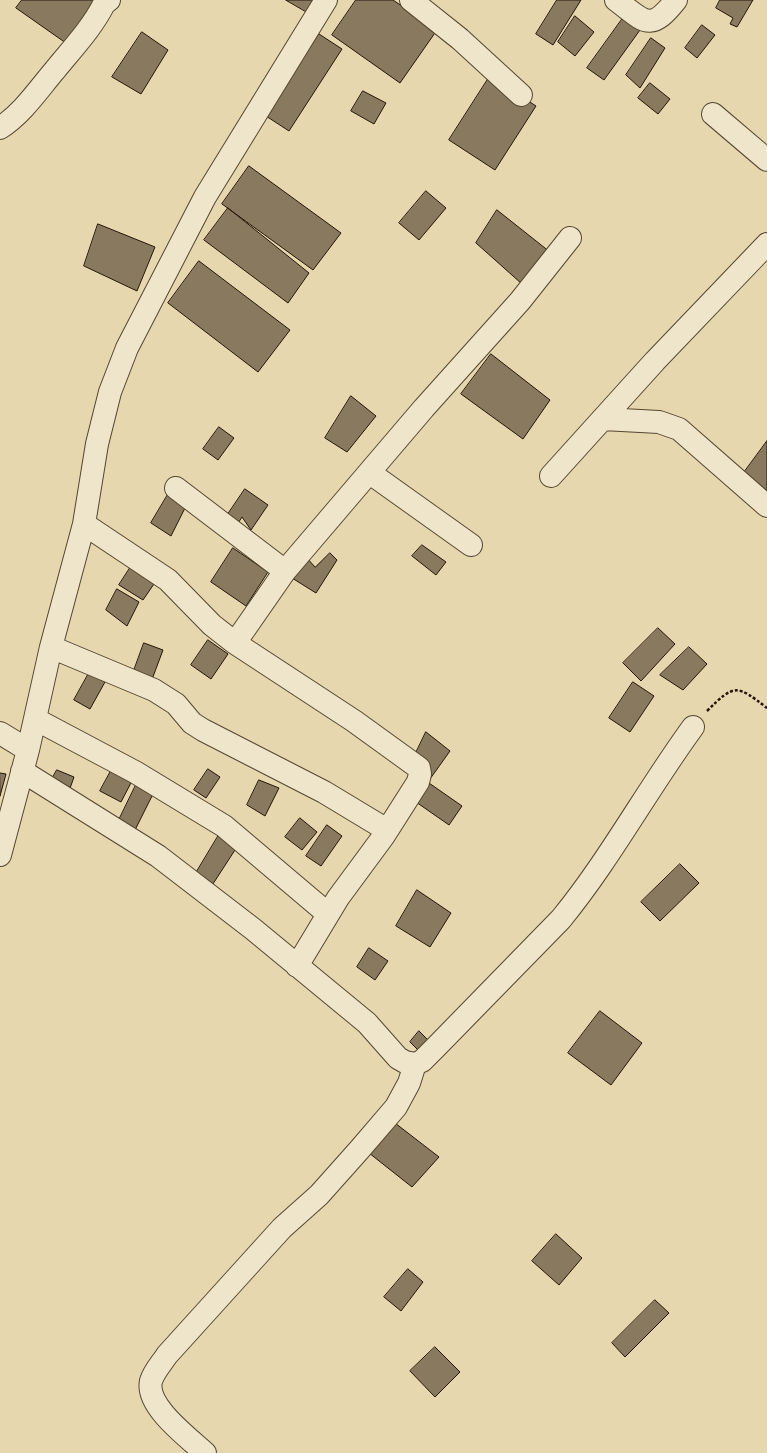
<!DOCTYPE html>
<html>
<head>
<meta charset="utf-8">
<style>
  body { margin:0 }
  canvas { display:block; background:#e7d7ae }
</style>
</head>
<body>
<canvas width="767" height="1453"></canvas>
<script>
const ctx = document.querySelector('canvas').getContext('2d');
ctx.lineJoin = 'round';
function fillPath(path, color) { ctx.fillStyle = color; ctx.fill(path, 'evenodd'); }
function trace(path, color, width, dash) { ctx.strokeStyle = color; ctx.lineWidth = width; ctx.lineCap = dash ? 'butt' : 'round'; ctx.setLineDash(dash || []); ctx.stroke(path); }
const building = new Path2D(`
  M22,0H99L73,48L16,8Z
  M286,0H314L307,12Z
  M356,0H393L437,30L400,83L332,35Z
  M557,0H581L553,45L536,34Z
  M720,0H753L737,27L730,24L733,18L716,8Z
  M575,16L594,32L575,56L558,42Z
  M623,18L640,30L604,80L587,68Z
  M702,25L715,35L697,58L685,48Z
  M142,32L168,50L141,94L112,77Z
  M319,34L342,49L289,131L266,116Z
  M651,38L665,48L640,88L626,75Z
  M490,76L536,106L495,170L449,140Z
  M650,83L670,99L658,114L638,98Z
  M363,91L386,103L374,124L351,111Z
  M249,166L341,233L313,270L222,204Z
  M426,191L446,208L419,240L399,223Z
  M228,208L309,273L288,303L204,240Z
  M497,210L550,252L522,284L476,243Z
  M98,224L155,247L137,291L84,266Z
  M199,261L290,330L258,372L168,303Z
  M491,354L550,400L523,439L461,394Z
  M351,396L376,416L347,452L325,438Z
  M219,427L234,438L218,460L203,449Z
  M767,441V497L740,478Z
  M245,489L268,505L251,530L242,517L235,528L224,520Z
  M170,491L187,504L171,536L151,523Z
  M422,545L446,562L436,575L412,556Z
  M233,548L268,572L246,606L211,582Z
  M330,553L337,560L316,593L292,578L306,557L315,567Z
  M132,565L156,581L143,600L119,585Z
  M117,589L139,602L127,626L106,610Z
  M658,628L675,644L641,681L623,663Z
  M208,640L228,654L211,679L191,665Z
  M144,643L163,650L151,682L132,676Z
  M689,647L707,664L683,690L660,675Z
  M89,673L105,682L90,709L74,700Z
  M633,682L654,696L630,732L609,718Z
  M426,732L450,751L430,779L413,759Z
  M112,769L133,779L121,802L100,791Z
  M208,769L220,777L206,798L194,790Z
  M57,770L74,777L68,794L49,784Z
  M0,773L6,774L0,796Z
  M259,780L279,788L265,816L247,805Z
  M429,783L462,806L449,825L416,802Z
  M136,785L153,794L134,832L117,824Z
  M300,818L317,832L302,850L285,837Z
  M327,825L342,836L321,866L306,856Z
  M220,833L235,850L209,890L193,878Z
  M680,864L699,883L660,921L641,902Z
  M417,890L451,913L430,947L396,926Z
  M369,948L388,961L375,980L357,967Z
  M600,1011L642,1043L611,1085L568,1053Z
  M419,1031L432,1044L422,1054L410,1042Z
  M395,1123L439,1157L412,1187L369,1153Z
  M556,1234L582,1258L559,1285L532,1261Z
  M408,1269L423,1282L401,1311L384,1297Z
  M655,1300L669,1313L625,1357L612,1343Z
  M435,1347L460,1372L435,1397L410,1371Z`);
fillPath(building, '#897a5f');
trace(building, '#231509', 1);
const minor = new Path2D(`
  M411,0L460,39L521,95
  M616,0C645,22 650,33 676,0
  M713,114L767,160
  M0,128C22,114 38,90 55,70C72,49 92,28 104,4L109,0
  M603,419L659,422L679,429L767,506
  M370,473L471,545
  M551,476L655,361L767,244
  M176,488L285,571
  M84,524L168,580L212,625L235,643L354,721L419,768L420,774L418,782L383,837L338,898L297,966
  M235,643L285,571L424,408L520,301L570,238
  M51,647L154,690L176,704L192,723L203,730L324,792L387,830
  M35,719L135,772L224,826L328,914
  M0,733L28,750
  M22,771L158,856L253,929L367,1023L398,1058L405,1062L415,1064L422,1061L436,1047L561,919C610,859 647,790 693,727
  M0,855L28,750L51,647L84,524L97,444L110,392L127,348L205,197L326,0
  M205,1453C189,1438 145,1406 151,1381C154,1371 162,1363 167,1355L282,1228L319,1195L360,1149L396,1107L409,1083L415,1064`);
trace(minor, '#544632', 24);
trace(new Path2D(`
  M707,711C735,683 737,685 767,708`), '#231509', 2.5, [3, 2]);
trace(minor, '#efe5ca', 22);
</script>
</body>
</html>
